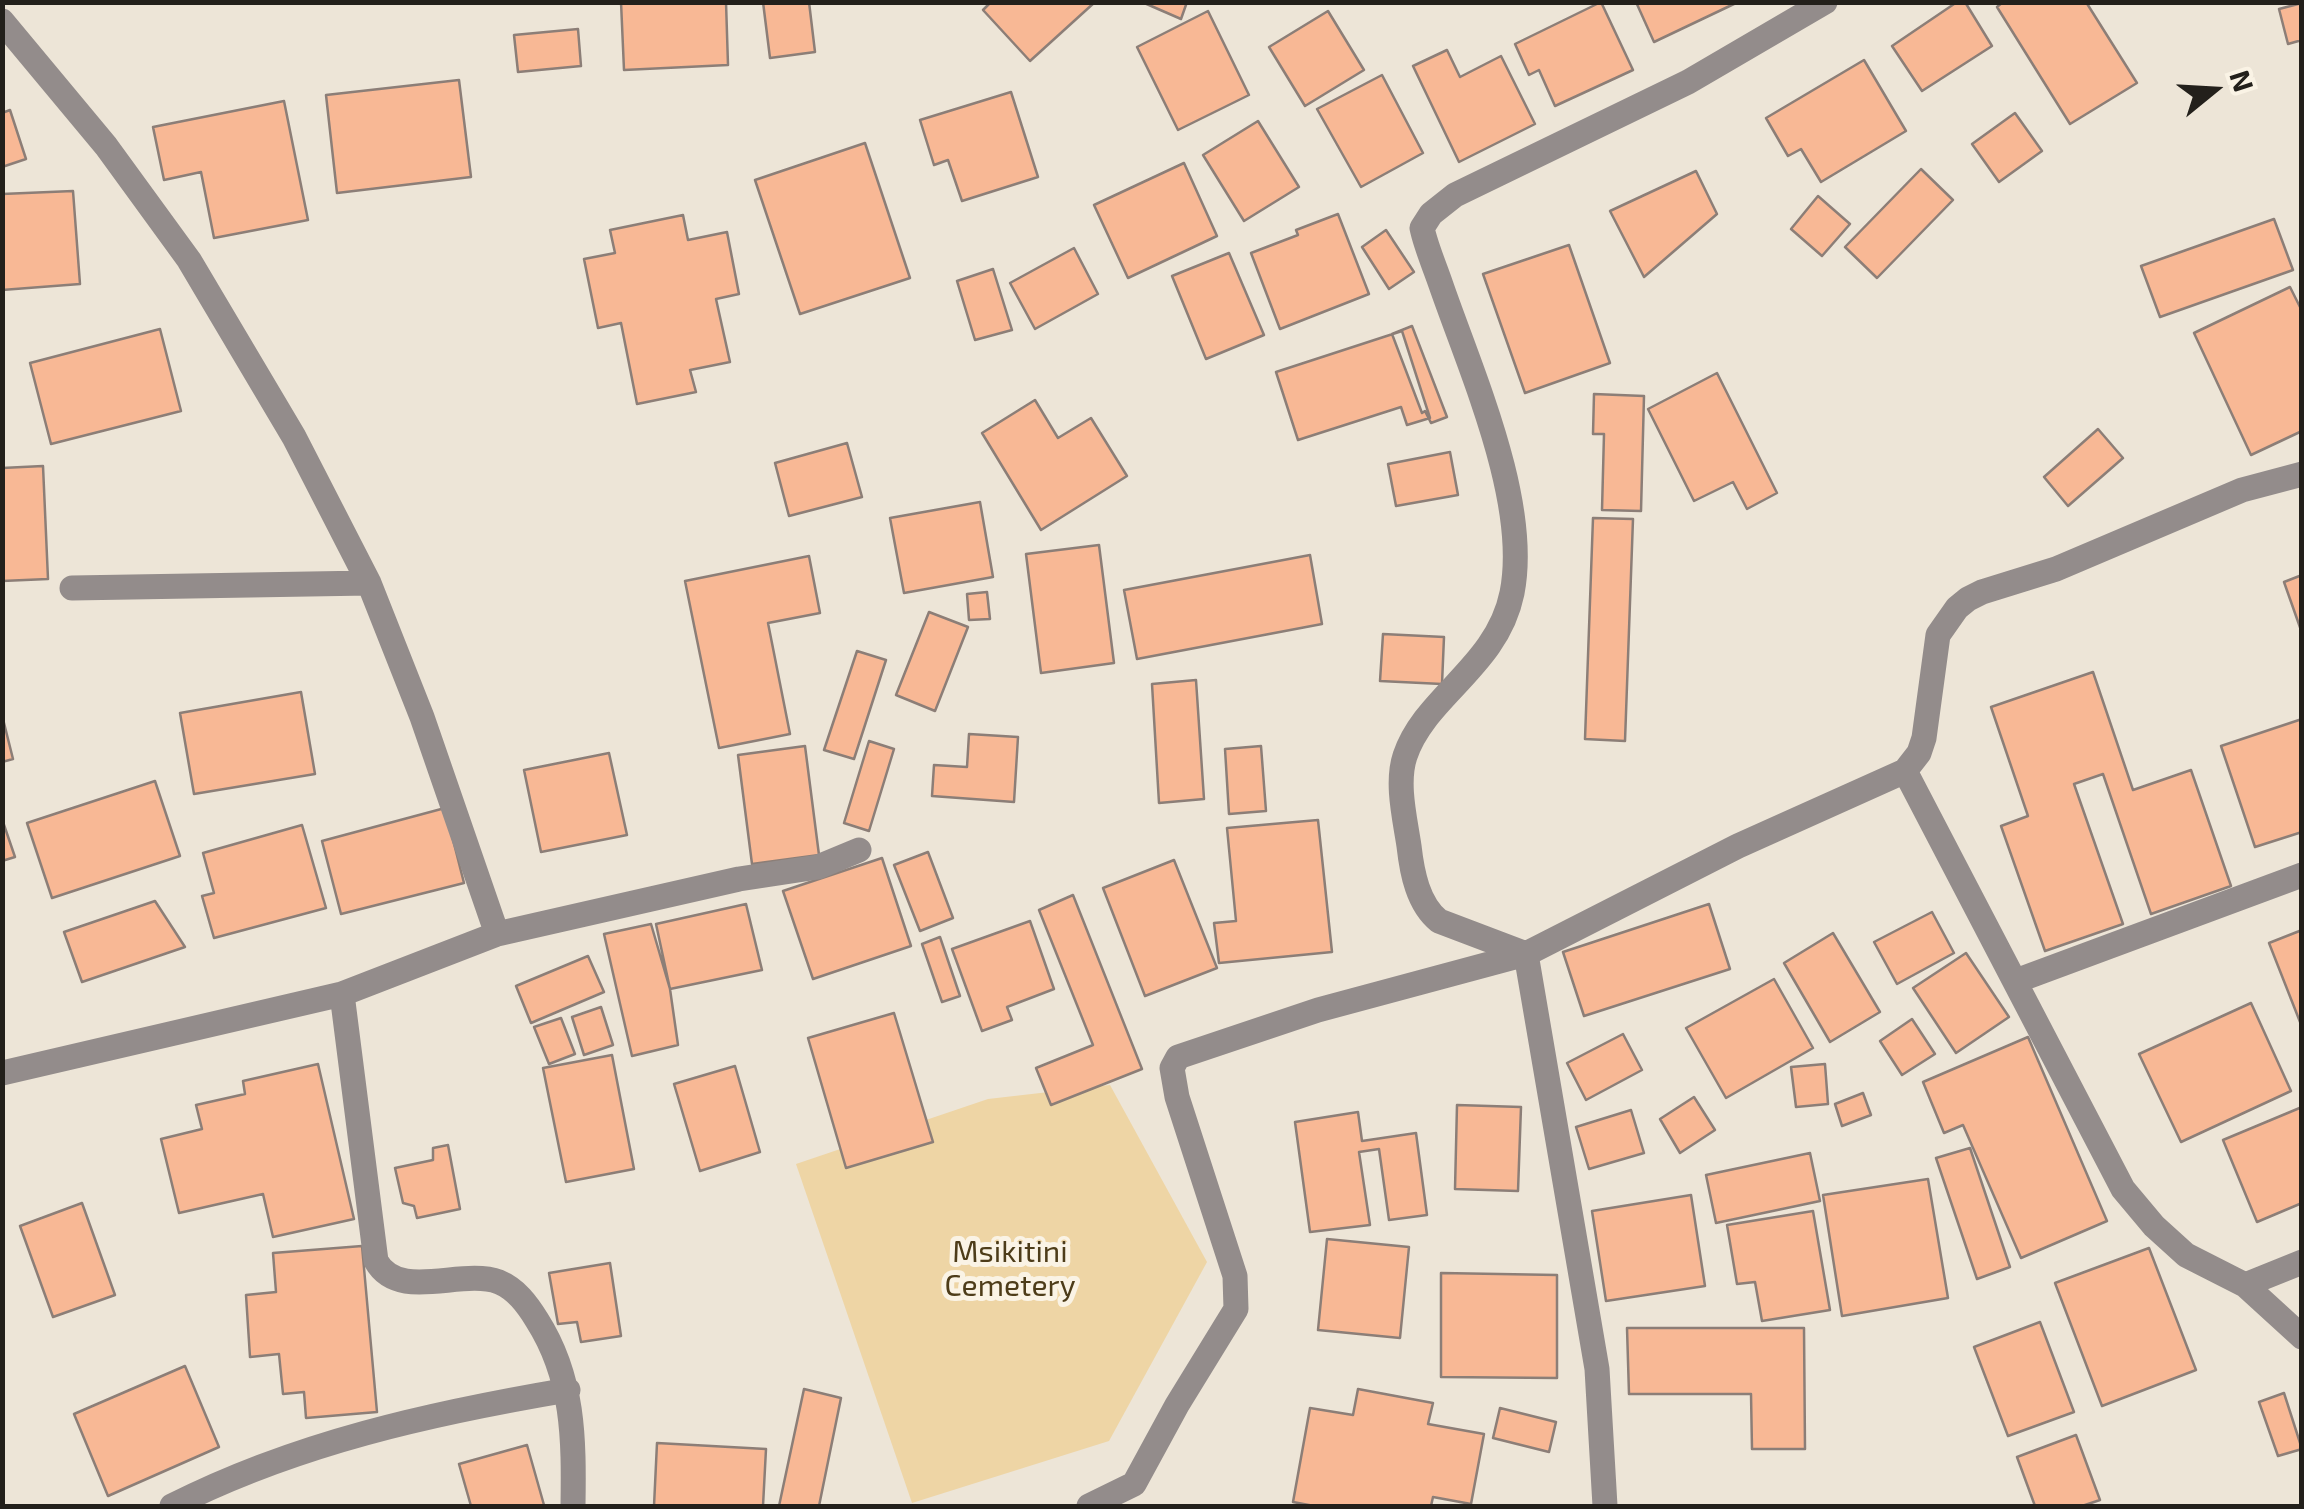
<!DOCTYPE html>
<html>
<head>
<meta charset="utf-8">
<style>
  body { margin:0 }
  #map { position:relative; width:2304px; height:1509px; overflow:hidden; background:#ede5d7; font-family:"Exo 2",sans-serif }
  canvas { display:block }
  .frame { position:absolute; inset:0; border:5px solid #23201b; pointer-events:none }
  .north { position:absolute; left:2164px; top:40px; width:100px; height:100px; -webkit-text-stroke:8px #faf3e5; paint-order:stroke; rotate:72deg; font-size:28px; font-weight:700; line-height:40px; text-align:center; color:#23201b }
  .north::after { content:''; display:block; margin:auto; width:35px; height:45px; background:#23201b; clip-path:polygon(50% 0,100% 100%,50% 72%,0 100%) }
</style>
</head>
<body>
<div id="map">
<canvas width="2304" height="1509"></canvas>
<div class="frame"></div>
<div class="north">N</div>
</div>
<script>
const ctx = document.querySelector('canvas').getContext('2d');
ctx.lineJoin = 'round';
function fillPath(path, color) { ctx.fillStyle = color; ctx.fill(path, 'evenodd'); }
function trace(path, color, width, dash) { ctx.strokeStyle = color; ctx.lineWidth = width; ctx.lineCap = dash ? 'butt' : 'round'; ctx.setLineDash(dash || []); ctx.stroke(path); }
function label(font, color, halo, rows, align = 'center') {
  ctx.font = font + ' "Exo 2",sans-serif'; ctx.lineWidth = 10; ctx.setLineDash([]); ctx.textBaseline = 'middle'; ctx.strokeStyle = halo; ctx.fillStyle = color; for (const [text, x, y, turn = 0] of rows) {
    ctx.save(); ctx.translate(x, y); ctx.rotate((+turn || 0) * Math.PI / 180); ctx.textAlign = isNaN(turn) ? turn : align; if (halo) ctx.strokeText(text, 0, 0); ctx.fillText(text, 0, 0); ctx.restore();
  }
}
fillPath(new Path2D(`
  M1110,1085L1207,1262L1109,1441L912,1503L796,1164L988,1099Z`), '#eed5a5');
const building = new Path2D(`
  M621,2H726L728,65L624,70Z
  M763,2H809L815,52L770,58Z
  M991,2H1095L1030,61L983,10Z
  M1142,2H1187L1181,19Z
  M1601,2L1633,70L1555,106L1539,70L1529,75L1515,44Z
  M1636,2H1735L1736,3L1654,42Z
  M1957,2H1965L1992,46L1922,91L1892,46Z
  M2003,2H2086L2137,83L2070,124L1997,7Z
  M2302,3V40L2288,44L2279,9Z
  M1208,11L1249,95L1178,130L1137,47Z
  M1328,11L1364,70L1305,106L1269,47Z
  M578,29L581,66L518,72L514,35Z
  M1447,50L1460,77L1501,56L1535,124L1459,162L1413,66Z
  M1864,60L1906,131L1821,182L1801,149L1788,156L1766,118Z
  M1382,75L1423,153L1361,187L1317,109Z
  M459,80L471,177L337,193L326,95Z
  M1011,92L1038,177L962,201L948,160L934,165L920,120Z
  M284,101L308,220L214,238L201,172L164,180L153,127Z
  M10,110L26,159L2,167V113Z
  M2015,113L2042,151L1999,182L1972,144Z
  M1258,121L1299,187L1244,221L1203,155Z
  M865,143L910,278L800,314L755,180Z
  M1184,163L1217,236L1128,278L1094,205Z
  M1921,169L1953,200L1877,278L1845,247Z
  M1696,171L1717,214L1644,277L1610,211Z
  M73,191L80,284L2,290V194Z
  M1818,196L1850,224L1822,256L1791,229Z
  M1338,214L1369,294L1280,329L1251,253L1298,235L1296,230Z
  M683,215L688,240L727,232L739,294L716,299L730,362L690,370L696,392L637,404L621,323L598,328L584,259L615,253L610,230Z
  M2274,219L2293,270L2160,317L2141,266Z
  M1386,230L1414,272L1389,289L1362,247Z
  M1569,245L1610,363L1525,393L1483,274Z
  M1074,248L1098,294L1035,329L1010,283Z
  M1229,253L1264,335L1206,359L1172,276Z
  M993,269L1012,330L975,340L957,281Z
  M2290,287L2302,311V431L2251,455L2194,333Z
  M1412,326L1447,417L1431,423L1425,411L1422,413L1392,334Z
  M160,329L181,411L51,444L30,363Z
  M1402,331L1430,418L1407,425L1401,407L1298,440L1276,372Z
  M1717,373L1777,493L1747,509L1733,482L1694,501L1648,409Z
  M1594,394L1644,396L1641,511L1602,510L1604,434H1593Z
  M1035,400L1058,438L1091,418L1127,476L1041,530L982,433Z
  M2098,429L2123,458L2068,506L2044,477Z
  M847,443L862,497L789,516L775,463Z
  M1450,452L1458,495L1396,506L1388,464Z
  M43,466L48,579L2,581V468Z
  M980,502L993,577L904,593L890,518Z
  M1593,518L1633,519L1625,741L1585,739Z
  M1099,545L1114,663L1041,673L1026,554Z
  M1310,555L1322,624L1137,659L1124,590Z
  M809,556L820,613L768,623L790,734L719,748L685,581Z
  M2302,575V633L2284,582Z
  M987,592L990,619L969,620L967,594Z
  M929,612L968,627L935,711L896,695Z
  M1383,634L1444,637L1442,684L1380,681Z
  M857,651L886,660L854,759L824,750Z
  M2093,672L2133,790L2191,770L2231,886L2151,914L2103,774L2074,784L2123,924L2045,951L2001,826L2028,816L1991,707Z
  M1196,680L1204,799L1159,803L1152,684Z
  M301,692L315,774L194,794L180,713Z
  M2,715L13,759L2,762Z
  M2302,719V832L2255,847L2221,746Z
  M969,734L1018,737L1014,802L932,796L934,765L967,767Z
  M869,741L894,749L869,831L844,823Z
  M805,746L819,855L752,864L738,755Z
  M1261,746L1266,811L1229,814L1225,749Z
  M609,753L627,835L541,852L524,770Z
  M155,781L180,856L52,898L27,823Z
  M445,808L464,883L341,914L322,841Z
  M2,819L15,857L2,861Z
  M1318,820L1332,952L1219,963L1214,923L1236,921L1227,828Z
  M302,825L326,908L214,938L202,896L214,893L203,853Z
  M928,852L953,918L920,931L894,865Z
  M882,858L911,946L813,979L783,891Z
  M1174,860L1217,968L1145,996L1103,888Z
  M1073,895L1142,1069L1051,1105L1036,1068L1093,1045L1039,910Z
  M155,901L185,947L82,982L64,932Z
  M746,904L762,970L670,989L656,924Z
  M1709,904L1730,969L1584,1016L1563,952Z
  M1932,912L1954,953L1897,984L1874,942Z
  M1030,921L1054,989L1007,1007L1012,1020L982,1031L952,949Z
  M651,924L670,989L678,1045L632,1056L604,934Z
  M2302,930V1027L2269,943Z
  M1833,933L1880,1012L1830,1042L1784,963Z
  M940,937L960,996L942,1002L922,944Z
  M1966,953L2009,1017L1956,1053L1913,988Z
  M588,956L604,992L531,1023L516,986Z
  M1774,979L1813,1048L1726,1098L1686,1028Z
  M2251,1003L2291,1091L2181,1142L2139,1054Z
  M601,1007L613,1045L584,1055L572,1017Z
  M894,1013L933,1142L846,1168L808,1038Z
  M561,1018L575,1054L549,1064L534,1027Z
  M1912,1019L1935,1054L1902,1075L1880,1041Z
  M1623,1034L1642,1070L1586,1100L1567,1063Z
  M2028,1037L2107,1221L2021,1258L1963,1125L1944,1133L1923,1082Z
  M612,1055L634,1169L566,1182L543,1068Z
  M318,1064L354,1219L273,1237L263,1194L179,1213L161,1139L202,1129L196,1105L245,1094L243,1081Z
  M1825,1064L1828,1104L1796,1107L1791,1067Z
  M735,1066L760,1152L700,1171L674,1084Z
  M1863,1093L1871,1115L1842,1126L1835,1104Z
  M1694,1097L1715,1130L1680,1153L1660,1119Z
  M1457,1105L1521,1107L1518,1191L1455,1189Z
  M2302,1107V1203L2257,1222L2223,1140Z
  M1631,1110L1644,1153L1589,1169L1576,1127Z
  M1358,1112L1362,1141L1416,1133L1427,1215L1389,1220L1379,1149L1359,1152L1370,1225L1310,1232L1295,1122Z
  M448,1145L460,1209L417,1218L414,1206L403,1203L395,1168L433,1160V1148Z
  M1970,1148L2010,1267L1977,1279L1936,1158Z
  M1810,1153L1820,1201L1716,1223L1706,1175Z
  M1928,1179L1948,1298L1842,1316L1823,1195Z
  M1691,1195L1705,1286L1606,1301L1592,1211Z
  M82,1203L115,1295L53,1317L20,1226Z
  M1813,1211L1830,1310L1762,1321L1755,1282L1737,1284L1727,1225Z
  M1327,1239L1409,1247L1400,1338L1318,1330Z
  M362,1246L377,1412L306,1418L304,1392L283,1394L279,1354L250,1357L246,1295L276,1292L273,1253Z
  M2149,1248L2196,1370L2102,1406L2055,1283Z
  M610,1263L621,1336L581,1342L577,1322L558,1324L549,1273Z
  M1441,1273L1557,1275V1378L1441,1377Z
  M2040,1322L2074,1412L2008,1436L1974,1347Z
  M1627,1328H1804L1805,1449H1752L1751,1394H1629Z
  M185,1366L219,1447L108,1496L74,1414Z
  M804,1389L841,1398L819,1506H779Z
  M1358,1389L1433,1403L1428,1424L1484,1434L1471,1504L1433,1497L1431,1506H1314L1293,1502L1310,1408L1353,1415Z
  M2284,1393L2302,1449L2278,1456L2259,1402Z
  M1500,1408L1556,1422L1549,1452L1493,1438Z
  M2076,1435L2100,1500L2082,1506H2035L2017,1457Z
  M657,1443L766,1449L763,1506H654Z
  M527,1445L544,1505L471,1506L459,1464Z`);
fillPath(building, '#f8b895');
trace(building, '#8c7e77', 2.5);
trace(new Path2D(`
  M2,21L106,146L189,260L294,437L369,583L422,717L497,934
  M72,588L369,583
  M1905,771L2123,1189L2154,1226L2186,1255L2245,1285L2302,1337
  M2016,981L2302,875
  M342,994L376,1261C399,1302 461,1268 499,1282C516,1289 527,1304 537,1320C574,1378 574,1439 573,1506
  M2,1073L342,994L497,934L739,879L818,867L859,850
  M2245,1285L2302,1262
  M172,1506C296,1443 432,1413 568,1390
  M1089,1506L1134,1484L1177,1405L1236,1309L1235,1276L1177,1097L1172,1068L1178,1057L1318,1010L1526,954L1738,846L1905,771L1919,753L1924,738L1938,635L1957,608L1968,599L1982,592L2056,569L2242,490L2302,474
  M1605,1506L1597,1369L1526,954L1439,921C1418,904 1412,873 1409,846C1405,819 1396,783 1405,756C1425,696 1497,667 1512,593C1530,502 1471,372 1441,285C1435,267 1426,247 1422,228L1431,214L1455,195L1688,82L1825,2`), '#938c8b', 25);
label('30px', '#4d3c19', '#faf3e5', [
  ["Msikitini",1010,1252],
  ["Cemetery",1010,1286]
]);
</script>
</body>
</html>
